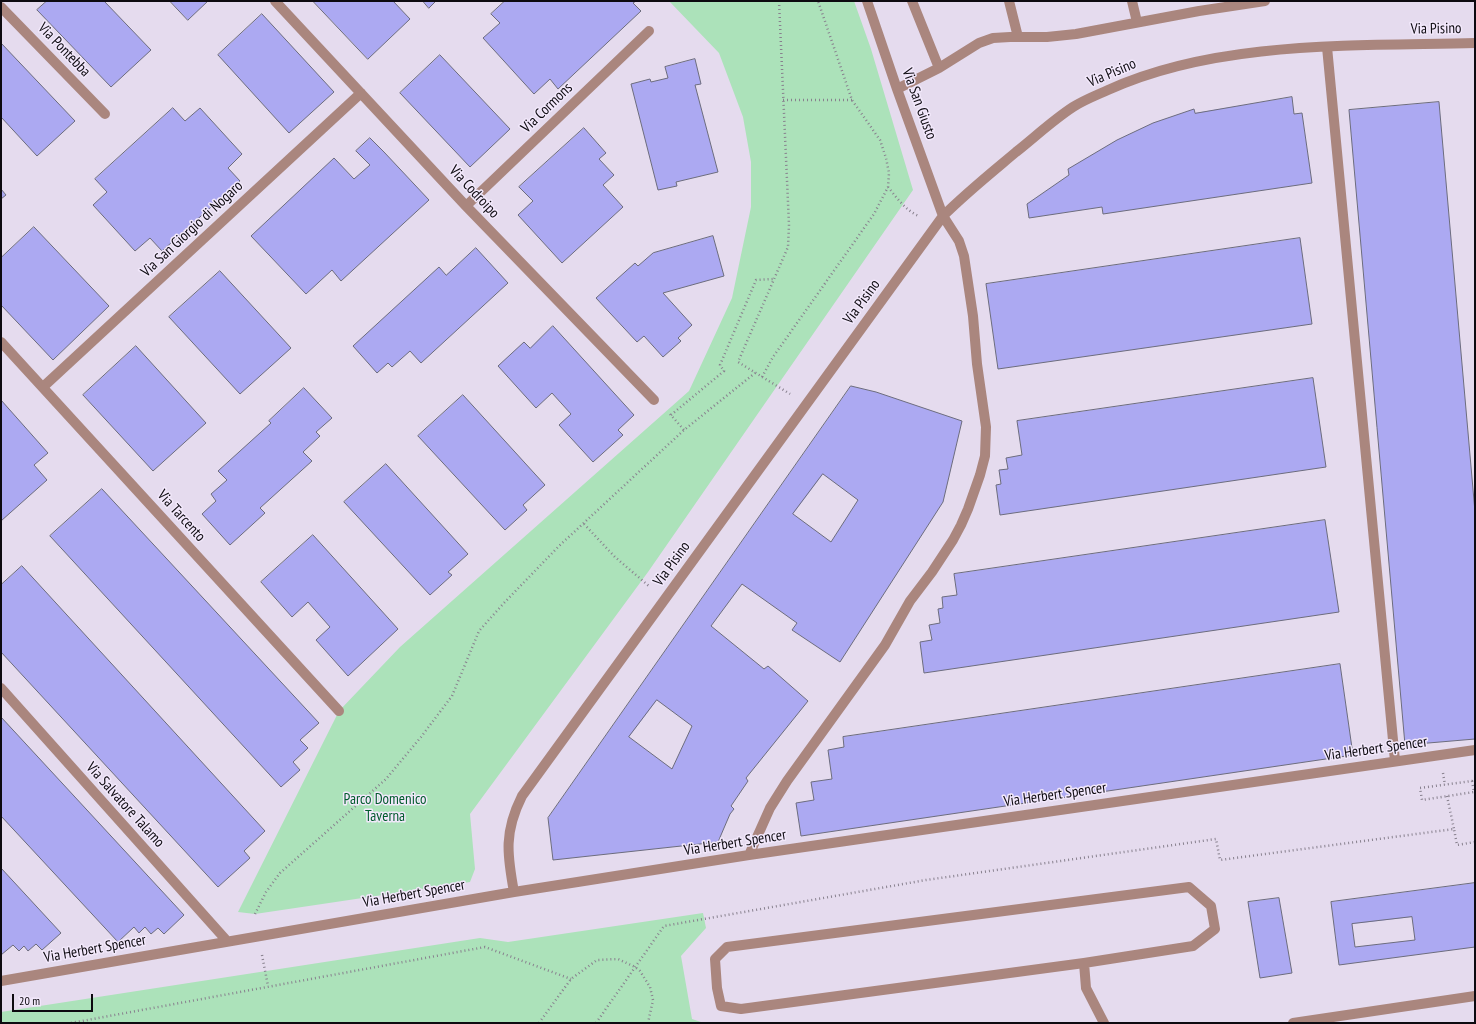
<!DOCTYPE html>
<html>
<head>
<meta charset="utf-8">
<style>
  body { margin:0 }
  #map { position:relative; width:1476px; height:1024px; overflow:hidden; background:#e5dbee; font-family:"PT Sans Narrow",sans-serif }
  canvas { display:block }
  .frame { position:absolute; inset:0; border:2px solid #0d0a10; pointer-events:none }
  .scale { position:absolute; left:12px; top:994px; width:81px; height:18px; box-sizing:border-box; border:2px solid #0d0a10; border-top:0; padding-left:5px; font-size:12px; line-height:14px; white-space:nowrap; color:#0d0a10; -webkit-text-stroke:3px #f2e8fb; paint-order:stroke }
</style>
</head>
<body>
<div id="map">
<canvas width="1476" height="1024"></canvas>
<div class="frame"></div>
<div class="scale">20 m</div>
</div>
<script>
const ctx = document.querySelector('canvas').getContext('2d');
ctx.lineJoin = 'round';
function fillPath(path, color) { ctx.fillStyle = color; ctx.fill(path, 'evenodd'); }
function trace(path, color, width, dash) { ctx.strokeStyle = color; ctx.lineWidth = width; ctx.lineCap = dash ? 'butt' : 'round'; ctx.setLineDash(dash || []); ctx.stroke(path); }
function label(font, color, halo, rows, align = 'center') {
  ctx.font = font + ' "PT Sans Narrow",sans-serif'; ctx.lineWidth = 3; ctx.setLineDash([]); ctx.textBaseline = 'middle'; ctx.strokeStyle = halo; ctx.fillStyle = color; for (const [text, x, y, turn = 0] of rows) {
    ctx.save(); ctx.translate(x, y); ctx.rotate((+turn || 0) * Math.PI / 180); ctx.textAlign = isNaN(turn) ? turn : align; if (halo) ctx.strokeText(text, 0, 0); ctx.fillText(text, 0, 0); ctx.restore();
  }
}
fillPath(new Path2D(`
  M669,1H854L871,49L913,190L648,572L470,814L475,869L470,882L255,914L238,912L339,711L400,647L689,391L732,298L751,207V162L743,117L719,53Z
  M703,913L706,928L681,956L692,1019L704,1023H1V1012L480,938L508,942Z`), '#ace2ba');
const building = new Path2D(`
  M47,1H104L151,50L111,87L37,10Z
  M170,1H208L188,20Z
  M313,1H393L410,19L368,59Z
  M423,1H436L429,8Z
  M505,1H636L633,3L641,11L558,89L550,79L534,94L483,38L500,23L491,14Z
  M262,14L334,92L289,133L218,55Z
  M1,43L75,121L37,156L1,117Z
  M440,55L510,129L470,167L400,93Z
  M695,59L701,84L695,85L718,172L676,182L677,186L658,190L631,84L650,79L651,82L668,78L665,67Z
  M1292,97L1294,114L1302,113L1312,183L1103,214L1102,207L1029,218L1027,204L1069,175L1068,169L1117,140L1153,123L1194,109L1195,113Z
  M1439,102L1475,512V739L1405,745L1349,110Z
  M173,108L185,121L200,108L242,154L228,168L240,181L162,251L150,238L135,251L93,205L107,192L95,179Z
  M584,128L606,153L599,159L614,175L603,185L623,207L562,263L518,215L533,201L519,187Z
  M370,138L384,152L429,200L341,281L332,270L306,294L251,236L334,158L354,179L370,165L356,151Z
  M1,189L6,195L1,199Z
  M34,227L109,306L53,360L1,305V258Z
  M713,236L724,276L663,293L692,325L678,338L681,341L663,357L644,336L637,342L596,298L635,263L638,266L653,253Z
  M1300,238L1312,324L998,369L986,284Z
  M476,248L508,283L421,363L410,351L392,367L388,363L377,373L353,346L439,267L446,275Z
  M220,271L291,348L240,394L169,317Z
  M553,326L634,415L618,430L623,435L593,462L559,425L571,414L552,393L536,408L498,366L524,342L530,348Z
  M136,346L206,423L153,471L83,395Z
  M1313,378L1326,467L1000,515L996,485L1001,484L999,470L1008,469L1006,458L1022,455L1017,421Z
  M851,386L876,392L962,421L943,502L840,662L792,630L797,623L742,584L711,626L764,669L768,666L808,701L746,778L748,781L731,806L734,809L730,814L718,842L553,860L548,818ZM823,474L858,500L831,542L793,514ZM657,700L692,726L672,769L629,737Z
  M304,388L332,418L316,432L320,436L303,452L312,461L260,508L265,513L230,545L202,514L216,501L211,494L227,480L218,471L271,423L269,421Z
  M463,395L545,485L523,505L527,510L505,530L418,436Z
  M1,400L48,453L34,465L47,480L1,521Z
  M386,464L468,554L448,572L452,575L430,595L344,502Z
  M102,489L319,723L300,740L308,748L293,762L300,770L281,787L50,536Z
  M1325,520L1339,612L924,673L920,642L932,640L929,625L940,623L938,609L943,608L942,597L957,595L954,574Z
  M313,535L398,629L348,676L316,640L330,627L308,602L292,617L261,582Z
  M22,566L265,831L244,851L250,858L218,887L1,652V585Z
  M1340,664L1353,755L801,836L796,803L814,800L811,782L832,779L828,750L844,747L843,737Z
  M1,717L184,915L164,934L158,928L151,934L145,927L139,933L134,927L118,942L1,816Z
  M1,868L61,933L42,950L36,944L28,951L24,946L19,951L13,945L1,955Z
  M1475,883V947L1339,965L1331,902Z
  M1279,898L1292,973L1260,978L1248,902Z
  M1412,917L1415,940L1355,947L1352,924Z`);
fillPath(building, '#aca9f2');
trace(building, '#6c6c7d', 1);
trace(new Path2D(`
  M779,1L789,225L788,247L738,362L790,394
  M783,100H852
  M888,187C897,198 906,211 919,216
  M762,377L773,357L874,214L888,187L889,173L886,158L880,140L852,100L818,1
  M670,414L684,430
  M671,415L724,371L720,365L756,280L774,279
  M584,524L615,557L650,587
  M1443,773L1445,785
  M1472,781L1474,792L1422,800L1420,788Z
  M1447,796L1454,829
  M255,914L266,892L280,873L386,779L421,737L452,696L479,631L503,604L559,546L684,430L755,373
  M262,955L268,986
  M71,1023L485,947L571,979
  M539,1023L571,979L597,960L618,959L635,967L640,971L650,987L653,1000L648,1023
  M596,1023L664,926L926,880L1216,839L1220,860L1454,829L1457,845L1475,842`), '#88818e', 2.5, [1, 3]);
trace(new Path2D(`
  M275,1L466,206L654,400
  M912,1L939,68
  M1009,1L1018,37
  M1132,1L1137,22
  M1,7L105,114
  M1327,47L1395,761
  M897,89L939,68L979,43L993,38L1010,37H1047L1076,34L1199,11L1265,1
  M466,206L649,31
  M1,342L339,711
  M43,387L361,93
  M1,688L227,941
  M749,855L770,808L787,781L885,645L910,601L932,572L953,540L961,525L968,509L980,475L985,456L986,427L977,364L973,316L964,256L959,241L943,216L897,89L867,1
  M1189,887L1211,906L1215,929L1193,946L1084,963L741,1009L721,1006L717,988L715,959L727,947Z
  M514,892C507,854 504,832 522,796L943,216C966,193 991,173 1016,152C1035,137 1053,120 1073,107C1084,100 1097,95 1108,90C1217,40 1357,46 1475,43
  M1084,963L1086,988L1104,1023
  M1,981L514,892L749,855L1475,750
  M1293,1023L1475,996`), '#aa867e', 10);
label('15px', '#0d0a10', '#f2e8fb', [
  ["Via Pisino",1436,29,-1],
  ["Via Pontebba",64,50,46],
  ["Via Pisino",1112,73,-23],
  ["Via San Giusto",919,104,70],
  ["Via Cormons",547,108,-44],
  ["Via Codroipo",474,192,47],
  ["Via San Giorgio di Nogaro",192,229,-43],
  ["Via Pisino",862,302,-54],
  ["Via Tarcento",181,516,48],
  ["Via Pisino",672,564,-54],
  ["Via Herbert Spencer",1376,749,-8],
  ["Via Herbert Spencer",1055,795,-8],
  ["Via Salvatore Talamo",125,805,48],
  ["Via Herbert Spencer",735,843,-9],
  ["Via Herbert Spencer",414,894,-10],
  ["Via Herbert Spencer",95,949,-10]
]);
label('15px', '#005b2c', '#f2e8fb', [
  ["Parco Domenico",385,800],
  ["Taverna",385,817]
]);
</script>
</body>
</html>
